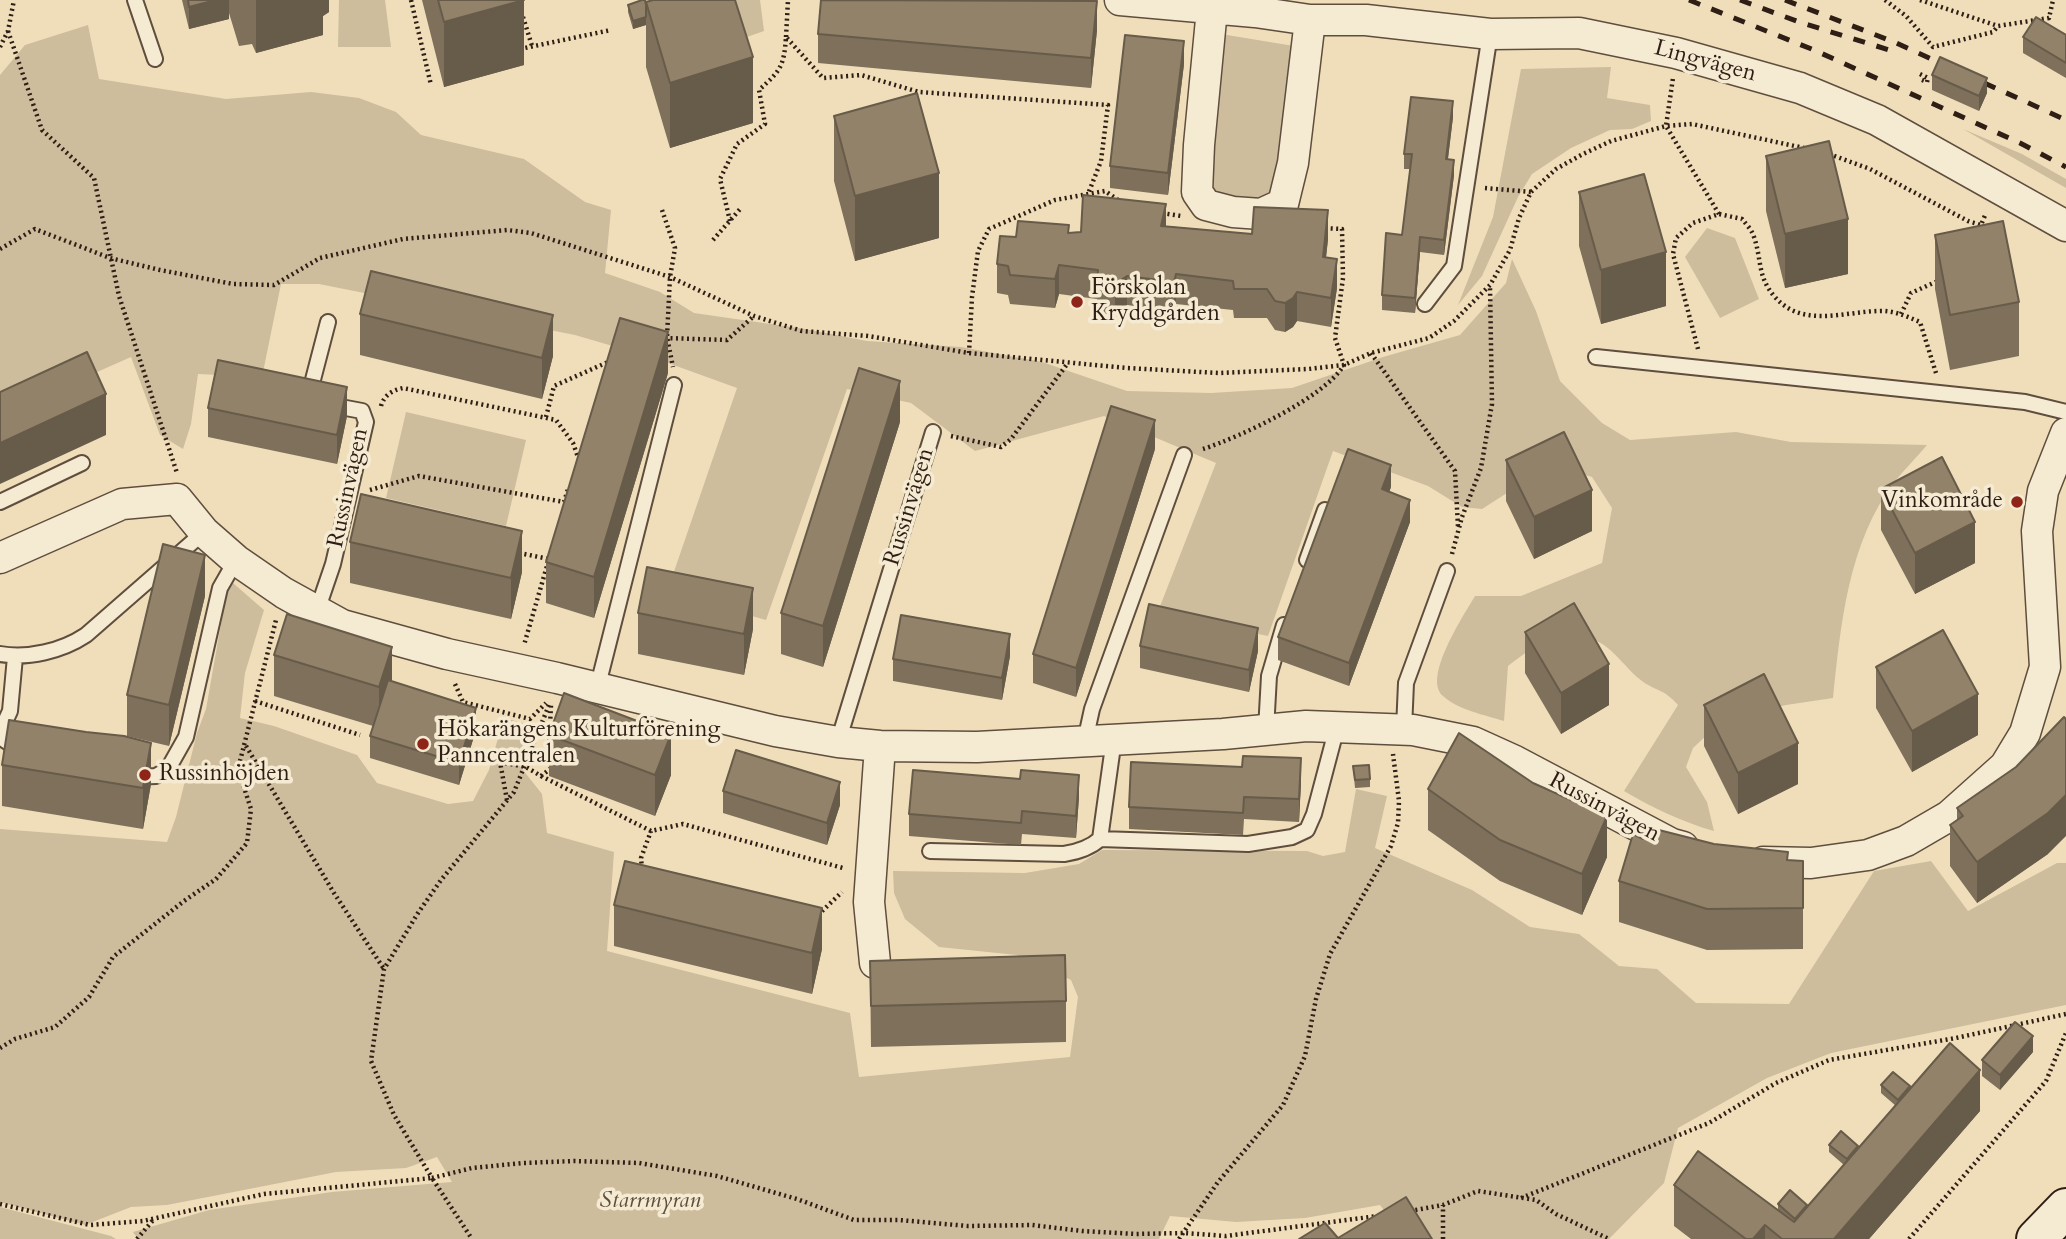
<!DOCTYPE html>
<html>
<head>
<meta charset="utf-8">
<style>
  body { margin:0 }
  canvas { display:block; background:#efdeb9 }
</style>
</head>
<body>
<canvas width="2066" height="1239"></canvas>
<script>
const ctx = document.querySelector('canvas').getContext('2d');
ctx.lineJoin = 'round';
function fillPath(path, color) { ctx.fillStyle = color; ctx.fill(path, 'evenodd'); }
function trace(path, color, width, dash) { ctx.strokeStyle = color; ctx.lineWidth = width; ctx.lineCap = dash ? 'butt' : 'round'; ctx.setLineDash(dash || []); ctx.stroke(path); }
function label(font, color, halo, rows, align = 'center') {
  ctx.font = font + ' Cardo,serif'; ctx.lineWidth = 7; ctx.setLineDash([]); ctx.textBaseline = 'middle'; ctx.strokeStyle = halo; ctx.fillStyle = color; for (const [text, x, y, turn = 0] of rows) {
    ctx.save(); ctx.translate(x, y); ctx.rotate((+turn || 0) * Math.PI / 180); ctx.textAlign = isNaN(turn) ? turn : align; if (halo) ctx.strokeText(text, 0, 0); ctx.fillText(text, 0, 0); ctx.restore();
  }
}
fillPath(new Path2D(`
  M339,0H385L391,47H338Z
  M724,0H760L764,31L730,43Z
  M88,25L99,79L226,99L311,92L359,98L396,112L421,135L524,159L585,202L611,210L605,273L660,292L694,313L805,329L867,341L961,347L1042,362L1127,391L1211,393L1292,388L1383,357L1460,335L1506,283L1512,259L1536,311L1560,381L1602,423L1630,440L1736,432L1791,442L1927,445C1917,457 1905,469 1895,481C1848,543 1841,623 1833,698L1786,705L1723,720L1693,748L1686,767L1707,802L1714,831C1682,822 1653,808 1624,791L1678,705C1663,688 1657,692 1642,681C1627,670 1614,649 1597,641C1565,624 1533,646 1508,666L1504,721C1485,715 1458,710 1443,696C1422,678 1464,615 1475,596H1521L1602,563L1612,508L1592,477L1559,467L1532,477L1482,509L1462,507L1428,486L1333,451L1268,636L1157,614L1216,463L1104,416L975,451L911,403L847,389L766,620L667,592L737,388L657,359L575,335L319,284H281L262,377L198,374L191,424L183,449L160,435L131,357L0,415V75L25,45Z
  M1221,34L1294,46L1280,190L1266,202C1236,200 1221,205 1204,176Z
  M1611,67L1607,98L1650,105L1651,121L1632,129L1610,130L1571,148L1532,174L1518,197L1482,276L1458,305L1493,217L1521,69Z
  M1963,129L2022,154L2066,179V188Z
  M1707,228L1735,238L1759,299L1720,318L1685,257Z
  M406,412L526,440L506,526L386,498Z
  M233,583L264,610L245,673L240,718L274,726L357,755L377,783L448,804L473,801L489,770L500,731L508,719L531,725L519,765L542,794L547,833L614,852L607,951L850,1013L859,1077L1070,1057L1078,997L1071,980L1017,955L939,947L905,919L894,893L893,871L1025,873L1079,864L1102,850L1307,851L1323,856L1345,852L1356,789L1387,796L1375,848L1472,890L1530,927L1579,934L1619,966L1657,969L1696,1003L1789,1004L1874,871L1931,861L1968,911L2057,863H2066V1005L1831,1053L1767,1078L1678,1128L1664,1183L1609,1239H1405L1380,1205L1305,1218L1236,1222L1170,1216L1159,1239H138L133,1232L209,1210L332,1192L452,1182L437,1157L406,1168L336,1172L167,1205L131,1207L85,1225L0,1202V829L167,842L176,817L197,733L206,709L227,590Z
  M0,1207L111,1236L116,1239H0Z`), '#cebd9d');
const lane = new Path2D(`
  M135,0L155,59
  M1425,304L1454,266L1490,34
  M1596,357L2025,402L2066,412
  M311,397L309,395L328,322
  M0,502L82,463
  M1307,560L1325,510
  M317,611L333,564L366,422L362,411L330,405
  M0,654C28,659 62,651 86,635L204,532
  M597,689L674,385
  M1404,729L1406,683L1447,571
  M1266,730L1269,676L1284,625
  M0,733L10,711L15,657
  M0,737L22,752
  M1085,741L1092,709L1184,455
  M838,742L933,432
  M132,777L156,776L168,769L186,737L220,588L236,560
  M1100,839L1248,844L1292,837L1307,830L1314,814L1337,727
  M930,851L1064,854C1077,852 1090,848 1100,839L1114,739`);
const street = new Path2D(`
  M1120,0L1255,12L1310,20H1366L1490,34L1579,33L1676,53L1800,88L1877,120L2066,226
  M1212,9L1199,145L1197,192L1206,205L1233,212L1261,214L1283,204L1293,163L1310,20
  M0,558L122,504L177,499L204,532L236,560L284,593L342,625L447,654L557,678L775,731L838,742L880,746L977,747L1223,734L1306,726L1413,730L1473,742L1515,761L1672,844L1683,847
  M1763,862L1811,863L1868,855L1906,841L1949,816L2005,766L2025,733L2045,667L2037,531L2043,491L2066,433
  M875,963L869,902L880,746`);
const secondary = new Path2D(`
  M2036,1239L2066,1208`);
trace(lane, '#5f4e3e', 18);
trace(street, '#5f4e3e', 33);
trace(secondary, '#2f1e15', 42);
trace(new Path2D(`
  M411,0L431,85
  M1885,0L1906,16L1933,47L1993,32L1998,26L2049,18L2053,0
  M1920,0L1998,26
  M523,17L532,46
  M8,31L42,130L94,178L119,296L177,473
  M786,37L788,0
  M0,47L8,31L14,0
  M520,49L611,30
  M1920,74L1928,78L1927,82L1920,79
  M1829,154L1870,169L1968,221L1981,225L1986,213
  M1485,188L1531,192
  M662,210L675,248L670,277L667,337L673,367
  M1162,213L1181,216
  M1719,214L1666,126L1692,124L1804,148
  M730,221L720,179L737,144L765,124L759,90C780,71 784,67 786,37L823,78L861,75L919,92L1108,105L1101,161L1088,194
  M713,240L741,208
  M0,249L35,229L110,258L160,270L233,284L274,285L320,258L403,239L507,230L531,233L670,277L754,316L802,331L868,336L969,353L1127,368L1219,373L1308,369L1344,365L1371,353L1429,338L1454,321L1490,285L1510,250L1519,218L1531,192L1556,169L1583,154L1611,141L1666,126L1673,78
  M1901,314L1911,293L1940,280
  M665,338L727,340L754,316
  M1698,349L1673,254L1676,238L1693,223L1719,214L1742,219C1746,224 1752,230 1754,237C1762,260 1757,277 1775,297C1802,328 1843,312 1878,311C1893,310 1906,316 1920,322L1936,373
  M969,353L972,297L978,251L989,229L1055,200L1105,191L1121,202
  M1371,353L1455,471L1458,527
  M381,406C384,395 393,390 403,388L556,420L573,443L579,460
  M546,417L554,386L608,362
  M951,436L1001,447L1011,439L1068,363
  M1203,449C1240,437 1324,398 1344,365L1335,338L1343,278L1342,229L1323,228
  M370,490L419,476L564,502L568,489
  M519,553L549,559L524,645
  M1452,554L1462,517L1481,468L1492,404L1490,286
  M455,684L463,702L530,719L546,703
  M255,701L360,735
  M549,705L514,792L441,880L418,913L384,969L371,1061L394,1115L432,1178L472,1168L523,1163L574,1161L639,1163L717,1176L797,1199L854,1220H899L968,1226L1032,1225L1082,1231L1136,1234L1184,1233L1226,1236L1377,1216
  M246,746L334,893L384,969
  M549,746L551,705
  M541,776L651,831L683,824L843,868
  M507,800L500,762L526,767L541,776L551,768
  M642,869L641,858L651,831
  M818,915L842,892
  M0,1048L15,1039L55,1027L89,997L113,957L184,901L216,879L247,843L251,809L238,769L276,620
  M1521,1198L1709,1123L1776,1083L1829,1060L1956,1038L2066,1014
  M0,1204L90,1225L143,1221L264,1194L432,1178L472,1239
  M1410,1211L1443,1205L1478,1191L1536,1200L1556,1214L1609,1239
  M137,1239L154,1219
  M1179,1239L1218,1182L1283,1105L1305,1056L1316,999L1330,954L1391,846L1398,823L1399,801L1393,754
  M1443,1239V1205
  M1909,1239L2046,1081L2066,1033`), '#2f1e15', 4.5, [2, 3.5]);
trace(lane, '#f5ead2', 14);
trace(street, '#f5ead2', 30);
trace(secondary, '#f5ead2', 38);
trace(new Path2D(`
  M1689,0L1814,50L2020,143L2066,167
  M1740,0L1799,22L1899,53
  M1785,0L1894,42L2066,120`), '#2f1e15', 5, [12, 12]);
fillPath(new Path2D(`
  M182,0H329V12L323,16V35L256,53L252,44L239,46L229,13V19L189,29Z
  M422,0H524V65L444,87Z
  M628,5H646L753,123L670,148L646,67V25L633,29L628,12Z
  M1097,30L1091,88L818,63V34Z
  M2066,35V78L2023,53V37Z
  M1184,64L1168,195L1110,188V166Z
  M1932,75L1987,93L1979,111L1932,90Z
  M834,116L939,238L855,261L834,181Z
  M1453,117L1448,159L1454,175L1444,255L1420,252L1415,313L1382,310V295L1402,235L1410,169H1404V154Z
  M1766,156L1848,274L1785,288L1766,211Z
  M1579,192L1666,306L1601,324L1579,246Z
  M1166,226L1252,234L1328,239L1326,257L1337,288L1331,327L1297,321L1293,327L1285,332L1275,330L1267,318H1234L1233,310L1176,304L1174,311L1127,305L1115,313L1106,314L1097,309V299L1059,294L1055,308L1010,304L1008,295L997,293V264L1016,237Z
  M1935,235L2019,302V356L1950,370L1935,289Z
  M360,314L553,356L542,399L360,355Z
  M668,373L594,618L546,603V562Z
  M208,408L347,416L337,464L208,437Z
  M900,422L823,667L781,654V613Z
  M1155,449L1076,697L1033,683V654Z
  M1506,460L1592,531L1534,559L1506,501Z
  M1391,487L1389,492L1410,522L1349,686L1278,660V637Z
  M1881,489L1975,563L1915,594L1881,530Z
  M350,542L522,572L511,619L350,583Z
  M205,596L169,746L127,736V695Z
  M638,613L753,629L744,675L638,654Z
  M1525,632L1609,705L1561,734L1525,673Z
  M1140,646L1258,651L1249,692L1140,668Z
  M274,655L392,682L476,730L459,785L370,758V736L373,726L274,696Z
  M1010,656L1002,700L893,681V659Z
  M1876,667L1978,735L1912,772L1876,708Z
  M1704,705L1798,784L1738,814L1704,746Z
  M549,735L671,775L655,816L549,776Z
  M2,765L151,784L143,829L2,806Z
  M1353,766L1370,779V787L1355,788Z
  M2016,767L2048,854L1977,903L1950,866V825L1957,820V808Z
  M1301,781L1299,822L1244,819L1243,835L1129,829V807Z
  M1428,789L1607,857L1582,915L1500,881L1428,830Z
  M723,791L840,805L827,845L723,813Z
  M1079,797L1076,838L1022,834L1021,845L909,836V814Z
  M1643,839L1714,844L1788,860L1803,861V949L1707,950L1619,922V881Z
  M614,905L822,949L812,994L614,946Z
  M870,961L1066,1001V1042L871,1047Z
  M2033,1052L2000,1090L1982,1076V1060Z
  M1881,1085L1910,1089L1980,1111L1869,1239H1691L1674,1226V1185L1778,1211V1204L1807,1208L1844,1165L1829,1152V1145L1858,1149L1896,1106L1881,1093Z`), '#7e705b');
fillPath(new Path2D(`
  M216,0H229V19L189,29V7Z
  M256,0H329V12L323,16V35L256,53Z
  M524,0V65L444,87V22Z
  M1097,1V30L1091,88V58Z
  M646,17V25L633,29V21Z
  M1184,41V64L1168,195V173Z
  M753,57V123L670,148V83Z
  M1987,78V93L1979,111V96Z
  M1453,101V117L1446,174V159Z
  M1454,160V175L1444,255V240Z
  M939,173V238L855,261V196Z
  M1166,204V233L1161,226Z
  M1328,210V239L1323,286V257Z
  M1848,219V274L1785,288V234Z
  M1420,237V252L1415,313V298Z
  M1666,252V306L1601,324V270Z
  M1337,259V288L1331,327V298Z
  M1059,265V294L1055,308V279Z
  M1176,274V304L1174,311V282Z
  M1127,276V305L1115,313V284Z
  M1297,292V321L1293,327L1285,332V303Z
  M553,315V356L542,399V358Z
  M668,332V373L594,618V577Z
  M900,381V422L823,667V626Z
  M347,387V416L337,464V435Z
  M106,394V435L0,484V443Z
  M1155,420V449L1076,697V668Z
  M1391,465V487L1382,512V489Z
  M1592,490V531L1534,559V517Z
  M1410,500V522L1349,686V663Z
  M1975,522V563L1915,594V553Z
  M522,531V572L511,619V578Z
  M205,555V596L169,746V705Z
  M753,588V629L744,675V634Z
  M1258,628V651L1249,692V670Z
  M1010,634V656L1002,700V678Z
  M392,647V688L379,728V687Z
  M1609,664V705L1561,734V693Z
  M1978,694V735L1912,772V731Z
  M476,708V730L459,785V763Z
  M671,734V775L655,816V775Z
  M151,743V784L143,829V788Z
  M1798,743V784L1738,814V773Z
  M1301,758V781L1299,822V799Z
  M1079,775V797L1076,838V816Z
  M840,782V805L827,845V823Z
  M2066,795V836L2048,854L1977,903V862Z
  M1607,816V857L1582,915V874Z
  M822,908V949L812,994V953Z
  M2033,1036V1052L2000,1090V1075Z
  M1980,1070V1111L1869,1239H1834Z
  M1858,1146V1153L1847,1167V1159Z
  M1765,1225V1239H1753Z`), '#675b4a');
const building = new Path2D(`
  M188,0H216L189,7Z
  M438,0H524L444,22Z
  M642,0H645L646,5V17L633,21L628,5Z
  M653,0H735L753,57L670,83L646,2Z
  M821,0L1097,1L1091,58L818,34Z
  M2036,17L2066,35V63L2023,37Z
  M1125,35L1184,41L1168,173L1110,166Z
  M1940,57L1987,78L1979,96L1932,75Z
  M917,93L939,173L855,196L834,116Z
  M1411,97L1453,101L1446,159L1454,160L1444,240L1420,237L1415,298L1382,295L1386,233L1402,235L1412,154H1404Z
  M1829,141L1848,219L1785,234L1766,156Z
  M1644,174L1666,252L1601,270L1579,192Z
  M1083,195L1166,204L1161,226L1252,234L1254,207L1328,210L1323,257L1337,259L1331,298L1297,292L1293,298L1285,303L1275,301L1267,289H1234L1233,281L1176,274L1174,282L1127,276L1115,284H1106L1097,280L1098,270L1059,265L1055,279L1010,275L1008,266L997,264L1000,236L1016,237L1018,221L1069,225L1068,233L1081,232Z
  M2003,221L2019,302L1950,315L1935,235Z
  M371,271L553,315L542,358L360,314Z
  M620,318L668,332L594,577L546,562Z
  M87,352L106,394L0,443V392Z
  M218,360L347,387L337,435L208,408Z
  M859,368L900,381L823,626L781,613Z
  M1111,406L1155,420L1076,668L1033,654Z
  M1564,432L1592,490L1534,517L1506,460Z
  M1348,449L1391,465L1382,489L1410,500L1349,663L1278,637Z
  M1942,457L1975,522L1915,553L1881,489Z
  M361,494L522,531L511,578L350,542Z
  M163,544L205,555L169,705L127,695Z
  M647,567L753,588L744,634L638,613Z
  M1574,603L1609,664L1561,693L1525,632Z
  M1149,604L1258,628L1249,670L1140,646Z
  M287,614L392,647L379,687L274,655Z
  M901,615L1010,634L1002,678L893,659Z
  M1943,630L1978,694L1912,731L1876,667Z
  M1764,674L1798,743L1738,773L1704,705Z
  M388,680L476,708L459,763L370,736Z
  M564,693L671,734L655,775L549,735Z
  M2064,717L2066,719V795L2048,813L1977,862L1950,825L1963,816L1957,808L2016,767Z
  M9,720L86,732L124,736L151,743L143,788L2,765Z
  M1459,733L1533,783L1607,816L1582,874L1500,840L1428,789Z
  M736,750L840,782L827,823L723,791Z
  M1243,756L1301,758L1299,799L1244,797L1243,813L1129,807L1131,762L1242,767Z
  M1369,765L1370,779L1355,780L1353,766Z
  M913,770L1020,779L1021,770L1079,775L1076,816L1022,811L1021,823L909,814Z
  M1651,828L1714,844L1788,852L1787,860L1803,861V908L1707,909L1619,881L1633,834L1643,839Z
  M625,861L822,908L812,953L614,905Z
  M1065,955L1066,1001L871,1006L870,961Z
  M2015,1022L2033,1036L2000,1075L1982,1060Z
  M1950,1043L1980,1070L1834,1239H1782L1765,1225L1753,1239H1746L1674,1185L1698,1151L1794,1222Z
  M1893,1072L1910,1086L1898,1100L1881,1085Z
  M1841,1131L1858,1146L1847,1159L1829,1145Z
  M1790,1190L1807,1205L1795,1219L1778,1204Z
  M1406,1197L1432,1239H1299L1325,1223L1338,1238Z`);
fillPath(building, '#93826a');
trace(building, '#675b4a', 2);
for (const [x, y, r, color] of [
  [1077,302,7,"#8f2418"],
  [2017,502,7,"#8f2418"],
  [423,744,7,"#8f2418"],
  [145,775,7,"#8f2418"]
]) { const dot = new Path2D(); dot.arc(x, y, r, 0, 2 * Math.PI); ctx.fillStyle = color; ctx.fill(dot); trace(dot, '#f5ead2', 2.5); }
label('23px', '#2f1e15', '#f5ead2', [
  ["Lingvägen",1705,62,15],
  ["Russinvägen",349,488,-78],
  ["Russinvägen",910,507,-73],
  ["Russinvägen",1604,808,28]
]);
label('23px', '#2f1e15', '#f5ead2', [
  ["Förskolan",1091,289],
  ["Kryddgården",1091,315],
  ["Vinkområde",2003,502,"right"],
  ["Hökarängens Kulturförening",437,731],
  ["Panncentralen",437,757],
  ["Russinhöjden",159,775]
], 'left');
label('italic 23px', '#5f4e3e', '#f5ead2', [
  ["Starrmyran",650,1202]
]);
</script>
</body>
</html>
